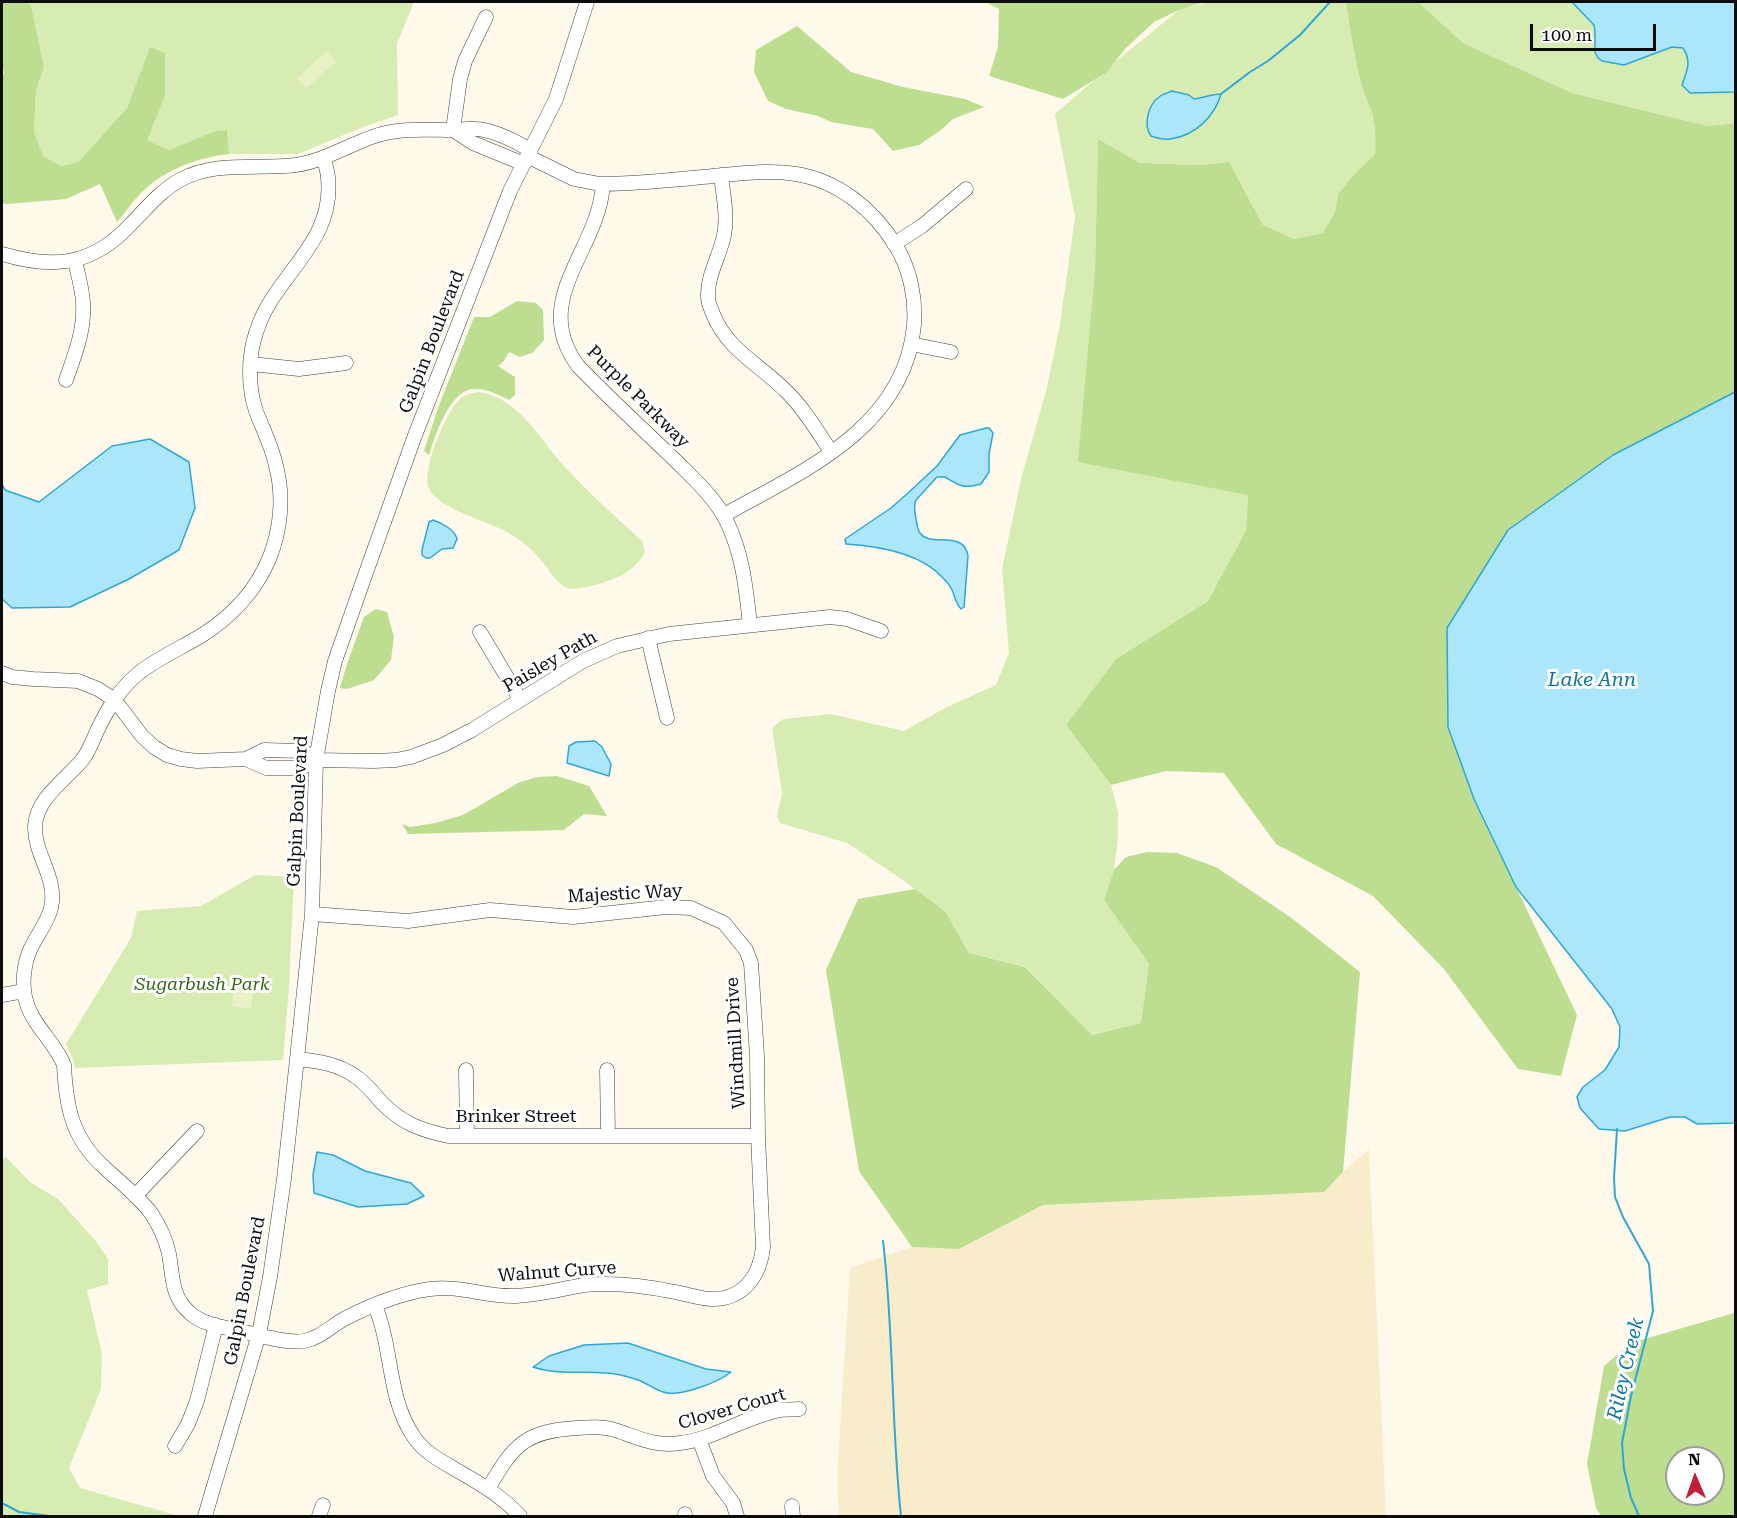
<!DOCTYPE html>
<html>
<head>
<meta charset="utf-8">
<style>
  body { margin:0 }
  #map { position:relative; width:1737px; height:1518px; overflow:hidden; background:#fff9eb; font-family:"Roboto Serif",serif }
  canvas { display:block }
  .frame { position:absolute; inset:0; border:3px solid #0c0c0c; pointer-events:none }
  .north { position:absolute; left:1665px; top:1446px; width:60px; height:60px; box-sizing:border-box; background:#fff; border:2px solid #9e9e9e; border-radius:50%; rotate:358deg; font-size:16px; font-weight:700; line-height:24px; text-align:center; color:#0c0c0c }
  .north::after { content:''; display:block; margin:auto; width:21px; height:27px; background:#c51c38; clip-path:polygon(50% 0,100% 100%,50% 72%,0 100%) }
  .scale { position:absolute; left:1530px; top:24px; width:126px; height:27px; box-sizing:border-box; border:3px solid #0c0c0c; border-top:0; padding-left:8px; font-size:18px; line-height:21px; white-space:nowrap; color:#0c0c0c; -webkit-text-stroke:4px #fff; paint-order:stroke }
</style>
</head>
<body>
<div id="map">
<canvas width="1737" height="1518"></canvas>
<div class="frame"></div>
<div class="north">N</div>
<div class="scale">100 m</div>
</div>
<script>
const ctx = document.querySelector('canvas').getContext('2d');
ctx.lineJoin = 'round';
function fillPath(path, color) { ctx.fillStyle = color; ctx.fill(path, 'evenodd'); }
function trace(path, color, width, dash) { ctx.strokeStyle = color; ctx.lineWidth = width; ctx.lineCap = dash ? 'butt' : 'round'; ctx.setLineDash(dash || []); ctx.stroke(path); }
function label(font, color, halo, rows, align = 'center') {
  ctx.font = font + ' "Roboto Serif",serif'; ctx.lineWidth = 6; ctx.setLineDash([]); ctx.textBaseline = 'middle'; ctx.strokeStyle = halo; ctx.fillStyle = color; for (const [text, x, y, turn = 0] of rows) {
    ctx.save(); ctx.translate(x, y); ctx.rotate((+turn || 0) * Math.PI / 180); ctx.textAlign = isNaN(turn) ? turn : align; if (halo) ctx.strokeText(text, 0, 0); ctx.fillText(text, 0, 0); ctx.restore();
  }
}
fillPath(new Path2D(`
  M1369,1149L1386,1516H839L837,1480L850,1268L912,1247L959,1249L1043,1205L1324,1192L1343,1172Z`), '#f7edca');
fillPath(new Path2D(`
  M27,2H414L397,44L398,115L363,127L298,154H229L227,131H215L169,150L146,140L165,96L150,47L127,108L78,162L61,166L43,156L34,132L36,90L44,67L31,5Z
  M1207,2H1346C1350,31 1355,61 1363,90C1365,97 1370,104 1372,112C1375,126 1376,139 1375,154L1356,172L1338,194L1335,212L1323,233L1294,239L1263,225L1229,162L1203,165L1140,163L1098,139L1094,315L1248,494L1246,530L1208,601L1116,659L1066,725L1111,785L1118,812V838L1114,870L1104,900L1149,964L1141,1023L1091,1035L1026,967L969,953L945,911L900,878L847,843L780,823L777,815L782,794L772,728L783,719L831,714L904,731L947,707L996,685L1009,653L1002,569L1021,479L1046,391L1060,325L1075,217L1055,114L1115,62L1179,10Z
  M1418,2H1572C1579,9 1593,19 1595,28C1597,40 1590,53 1602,61L1672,47L1683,48C1691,61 1690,78 1690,93L1735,92V123L1708,126L1572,93L1463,43Z
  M479,392C521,398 541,443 568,470C591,495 617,518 642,541L645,551C642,561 630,571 620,576C610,581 577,592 567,588C556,583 549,570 542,561C533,550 520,539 507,532C487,521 438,509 429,488C421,471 446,412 459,400C465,394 471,393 479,392Z
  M255,875L294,877L289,987L283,1060L75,1068L73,1059L66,1044L131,938L137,911L201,906Z
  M6,1157L30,1182L58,1199L95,1240L108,1259V1284L87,1290L102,1354L101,1389L69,1468L80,1488L179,1516H2V1160Z`), '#d7ecb3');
fillPath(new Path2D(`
  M2,2H27L31,5L44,67L36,90L34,132L43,156L61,166L78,162L127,108L150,47L165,53V96L147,140L169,150L215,131L227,130L229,154C197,158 165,169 141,193C132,202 125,213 117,222L100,184L66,199L7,204L2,203V79L4,73L2,59Z
  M985,2H1204L1179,10L1154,22L1125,49L1107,72L1063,99L989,76L998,47L999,9Z
  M1346,2H1418L1463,43L1572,93L1708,126L1735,123V392L1613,455L1508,530L1448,727L1474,799L1577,1015L1561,1076L1518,1069L1444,969L1373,896L1276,844L1224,773L1166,771L1111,785L1066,725L1116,659L1208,601L1246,530L1248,495L1078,462L1095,271L1098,139L1140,163L1203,165L1229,162L1263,225L1294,239L1323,233L1335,212L1338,194L1356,172L1375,154C1376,139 1375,126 1372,112C1369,104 1365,97 1363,90C1355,61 1350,31 1346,2Z
  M797,26L851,72L903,87L965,99L984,107L953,119L941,130L919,145L893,151L873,129L831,122L818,116L786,109L768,101L754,72L756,50Z
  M517,301L536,303L543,310L544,340L532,353L520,357L509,352L504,361L498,366L515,377V395L509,400C497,394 486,388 472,389C449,392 435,436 429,455L424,451L438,408L474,317H490Z
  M376,609L387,612L394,637L391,660L374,680L347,689L340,688L347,664L364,617Z
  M557,776L589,786L607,816L584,814L564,830L408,834L402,824L410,827L435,823L463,815L518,783L537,777Z
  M1147,852L1177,853L1216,867L1293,919L1360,972L1343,1172L1324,1192L1043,1205L959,1249L912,1247L859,1171L826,970L858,899L915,889L945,911L969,953L1025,967L1092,1035L1141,1023L1149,964L1104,900L1114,870L1126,857Z
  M1734,1313L1736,1315L1735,1516H1601L1596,1508L1587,1464L1604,1366L1631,1343ZM1677,1458H1713V1494H1677Z`), '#bddd91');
fillPath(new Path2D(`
  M327,51L336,62L306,88L297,78Z
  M234,988L253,991L251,1009L232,1006Z`), '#e8f2c5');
const water = new Path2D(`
  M1572,2H1735V92L1690,93L1682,85C1687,71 1692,61 1683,48L1672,47L1624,65L1602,61L1598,58L1595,52V31L1594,25Z
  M1172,91L1189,95L1194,99C1203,98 1211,94 1221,94C1215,116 1195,136 1170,139C1164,140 1157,138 1151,136C1143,125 1148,105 1159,97C1162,94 1168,93 1172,91Z
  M1735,392V1123L1697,1124L1685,1117H1670L1625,1131L1599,1129L1580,1108L1577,1097L1583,1087L1605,1070L1619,1047L1620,1027L1612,1009L1516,887L1474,799L1448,727L1447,628L1508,530L1613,455Z
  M986,428H989L993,433L989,454V472L981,484C963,489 960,486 945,477H937L916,500C913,507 915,512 916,519C917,523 917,529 920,533C930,548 964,529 968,556L964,607L961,609C955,603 955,595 951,588C949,584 945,580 942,577C919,552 878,546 846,544L845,539L891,508L908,493L937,466L960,435Z
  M150,439L189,462L195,508L179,550L129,579L70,607L12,608L2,599V484L5,490L39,502L112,446Z
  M433,520C442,523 455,530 457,539L453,548L442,549L430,558H426L422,555V550L429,522Z
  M595,741L602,747L611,764L609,776L567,763L569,746L576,742Z
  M317,1152L333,1155L365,1171L411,1183L424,1196L407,1204L358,1207L314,1193L313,1175Z
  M628,1343L706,1369L731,1372C719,1382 678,1398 663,1392C654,1389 646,1383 638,1380C629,1377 616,1373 606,1373C582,1371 557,1375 533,1367L549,1356L584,1345Z`);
fillPath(water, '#ace6fa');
trace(water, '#2fa7d6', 1.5);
trace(new Path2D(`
  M1221,94L1250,72L1268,61L1300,35L1330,2
  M1617,1129L1614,1178L1615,1197L1623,1217L1649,1264L1653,1311L1631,1396L1622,1443L1624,1469L1631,1498L1639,1516
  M883,1241C894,1332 891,1425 901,1516
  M2,1503L19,1512L49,1516`), '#2fa7d6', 2);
const minor = new Path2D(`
  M453,130L460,79L465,61L486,17
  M453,130L473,143L524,164
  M527,156L574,179L600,184C641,184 682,179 723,175C747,173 772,170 796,174C839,181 874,210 896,246C910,269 916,298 914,325C905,428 803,471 724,515
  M721,175C723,194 728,216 724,235C720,256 707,275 708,297C708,303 711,309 713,314C727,350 762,366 788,393C805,410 818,432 831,452
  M603,184C599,251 529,299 578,366C610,399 644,430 677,462C695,480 716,499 727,522C743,555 746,589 750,625
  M894,244L922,226L966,189
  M2,254C53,269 92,266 130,225C146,209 160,191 180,180C216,160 257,170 296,165C323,161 347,146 372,137C399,127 425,130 453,130C460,130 468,128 476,129C494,130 515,141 530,150
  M911,344L951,352
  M251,364L299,369L346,363
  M66,380C75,354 85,330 83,302C82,288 78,274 75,261
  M480,632L520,699
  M648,638L667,718
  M2,673L12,677L33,679L78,681L98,689L113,699L120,707L142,736L154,747L167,755L181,759L197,761L246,759L264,750L303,751L316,760L374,761L396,760L411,757L443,745L472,730L583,661L617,646L669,634L830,617L847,619L881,631
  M246,759L266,768H301L316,760
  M312,914L408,921L490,910L573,917L666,907L691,908L724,923L746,950L751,963L757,1056L758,1136L763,1247C760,1276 743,1300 711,1299C699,1299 687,1294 675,1292C646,1286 614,1282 584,1285C560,1289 536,1296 512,1296C484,1296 458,1285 430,1289C401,1293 369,1306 344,1319C330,1327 320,1338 304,1341C288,1344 258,1335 241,1331C224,1327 203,1325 190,1313C171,1297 173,1276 169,1254C166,1240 159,1225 151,1213C138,1196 120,1182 105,1168C72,1139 66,1107 64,1065C54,1040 31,1025 25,997C22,983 24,964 30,950C36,936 47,924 51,908C58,878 34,855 35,826C37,797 66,780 83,759C89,751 93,740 97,731C108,708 120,688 140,672C160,657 183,647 204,634C232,616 256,590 269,559C281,530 284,496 276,466C272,446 263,430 256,411C248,388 248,356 256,333C273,275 335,245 328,178C328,172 325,165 324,158
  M2,995L24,991
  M297,1059C318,1061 338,1064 355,1076C366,1083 374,1094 382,1103C402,1123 420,1130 448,1136H758
  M466,1070L467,1136
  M607,1070L608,1135
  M135,1196L197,1131
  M375,1306C393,1348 387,1398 414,1437C423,1451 439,1460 453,1468C477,1482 501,1495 520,1516
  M699,1439L713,1476L733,1503L737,1516
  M175,1446L188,1424L197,1401L216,1325
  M488,1489C513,1446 524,1431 577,1428C590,1427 604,1426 618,1431C639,1438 656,1447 680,1443C715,1439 746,1416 780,1410C786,1409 793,1410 799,1409
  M792,1506L793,1516
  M685,1514V1516
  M205,1516L259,1334L270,1277L284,1179L297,1059L312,914L316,760L328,691L335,661L363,581L414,438L510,191L556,99L587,2
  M319,1516L323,1505`);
trace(minor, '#3f3f3f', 15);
trace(minor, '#fff', 14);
label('18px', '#0c0c0c', '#fff', [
  ["Galpin Boulevard",432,342,-69],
  ["Purple Parkway",638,397,45],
  ["Paisley Path",550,662,-30],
  ["Galpin Boulevard",298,811,-87],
  ["Majestic Way",625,894,-3],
  ["Windmill Drive",736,1043,-93],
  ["Brinker Street",516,1117],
  ["Walnut Curve",557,1272,-4],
  ["Galpin Boulevard",245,1291,-79],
  ["Clover Court",732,1409,-16]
]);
label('italic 18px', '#336819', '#fff', [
  ["Sugarbush Park",202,985]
]);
label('italic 20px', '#0e76a5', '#fff', [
  ["Lake Ann",1592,680],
  ["Riley Creek",1626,1369,-77]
]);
</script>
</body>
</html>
